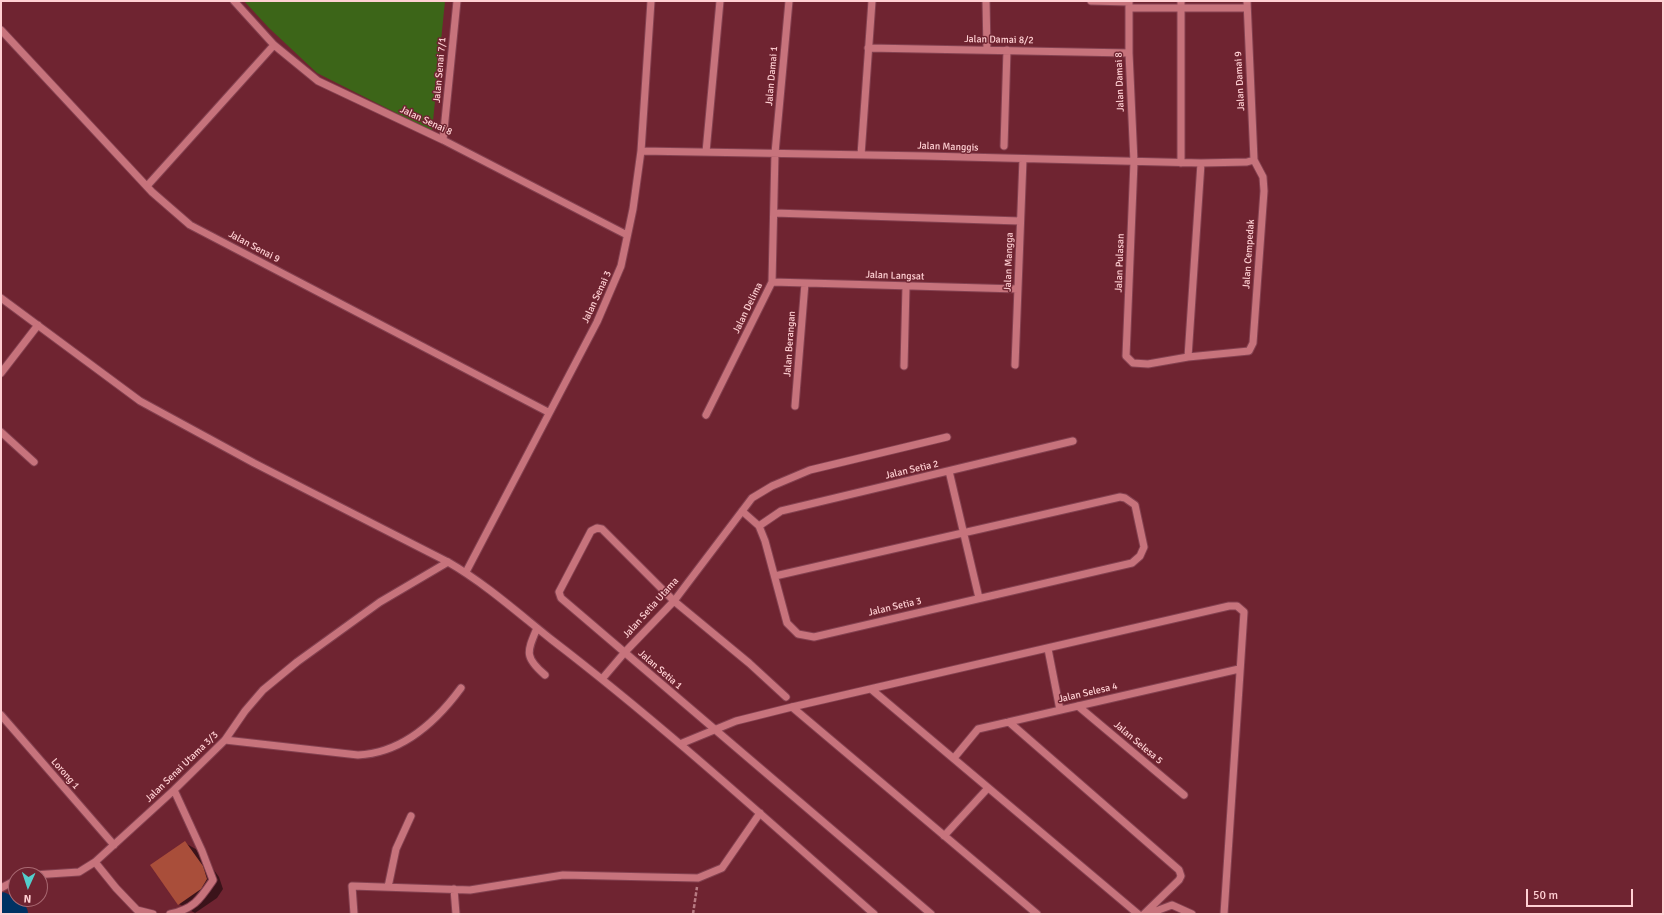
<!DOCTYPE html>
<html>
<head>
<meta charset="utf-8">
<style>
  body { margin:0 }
  #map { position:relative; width:1664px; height:915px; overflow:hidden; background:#6f2431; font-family:Signika,sans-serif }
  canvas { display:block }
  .frame { position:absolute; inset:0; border:2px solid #ffd0d3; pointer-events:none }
  .north { position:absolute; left:8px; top:867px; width:40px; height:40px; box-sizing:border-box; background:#6f2431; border:1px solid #a96972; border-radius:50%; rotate:183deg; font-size:11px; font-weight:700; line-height:16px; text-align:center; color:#ffd0d3 }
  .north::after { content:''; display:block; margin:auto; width:14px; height:18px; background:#53cdcb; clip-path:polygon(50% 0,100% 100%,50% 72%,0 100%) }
  .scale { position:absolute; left:1526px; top:889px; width:107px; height:18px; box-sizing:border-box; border:2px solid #ffd0d3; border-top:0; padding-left:5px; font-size:12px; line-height:14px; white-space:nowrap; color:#ffd0d3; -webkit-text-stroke:3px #6f2431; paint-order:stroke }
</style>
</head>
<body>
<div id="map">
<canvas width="1664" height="915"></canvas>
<div class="frame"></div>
<div class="north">N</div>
<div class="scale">50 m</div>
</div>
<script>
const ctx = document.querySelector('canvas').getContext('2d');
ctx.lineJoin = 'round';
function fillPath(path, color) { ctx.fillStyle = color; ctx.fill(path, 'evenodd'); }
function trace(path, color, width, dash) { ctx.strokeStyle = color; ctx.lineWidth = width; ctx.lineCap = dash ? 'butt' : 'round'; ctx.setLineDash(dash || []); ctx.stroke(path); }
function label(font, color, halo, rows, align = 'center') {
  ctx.font = font + ' Signika,sans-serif'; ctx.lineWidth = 3; ctx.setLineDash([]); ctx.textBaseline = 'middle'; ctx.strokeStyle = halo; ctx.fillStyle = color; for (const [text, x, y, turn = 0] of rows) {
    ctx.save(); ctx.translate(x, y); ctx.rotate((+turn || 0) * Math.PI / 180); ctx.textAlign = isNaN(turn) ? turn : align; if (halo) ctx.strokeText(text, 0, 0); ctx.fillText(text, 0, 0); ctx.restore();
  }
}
fillPath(new Path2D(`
  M244,1H445L432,131L317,73L269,28Z`), '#3c6518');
fillPath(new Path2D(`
  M185,843L201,852L219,877L223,889L217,898L195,913L179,904Z`), '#0007');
trace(new Path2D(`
  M1,905L15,914`), '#003263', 26);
fillPath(new Path2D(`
  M185,841L203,866L207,879L201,889L178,905L150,865Z`), '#a94e3a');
const minor = new Path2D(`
  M234,1L274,45L318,81L443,140L627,235
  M986,1L987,50
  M1091,1L1129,2
  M1129,1V53L1134,162L1126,356L1133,363L1148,364L1188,357L1249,351L1253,343L1264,191L1263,177L1254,160L1247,1
  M1129,8H1247
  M1,30L152,192L190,225L548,412
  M868,48L1129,53
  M443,140L457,1
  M1004,146L1007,50
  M641,151L925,156L1201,163L1247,162L1254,160
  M706,152L720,1
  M861,155L872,1
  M1181,163V1
  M147,186L274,45
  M774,213L1020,221
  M772,282L1018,289
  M1,298L140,401L254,463L448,562C486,584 518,613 552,640C664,726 768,821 874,914
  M1188,357L1201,163
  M1015,365L1023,159
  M904,366L906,287
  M1,373L38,325
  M795,406L805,283
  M706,415L772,282L775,153L789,1
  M1,432L34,462
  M949,471L979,598
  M742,511L759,526L765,541L787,623L798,634L814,637L1132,563L1140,556L1144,547L1135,505L1125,498L1120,497L775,576
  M759,526L781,511L1073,441
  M466,572L597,322L621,266L633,209L641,151L651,1
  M537,628C527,652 524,657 545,675
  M1048,649L1060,710
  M602,679L625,652L674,601L752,498L772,486L810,470L947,437
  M871,689L1138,914
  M786,697L749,663L674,601L602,529L597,528L591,531L559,592L561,598L931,914
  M1078,706L1184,795
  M792,707L1037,914
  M1,715L114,845
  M1009,722L1179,870L1181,876L1179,880L1144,914
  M225,740L358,755C402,753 436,722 461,688
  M680,744L736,721L792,707L1229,606H1237L1244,612L1224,914
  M954,758L978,729L1239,669
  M944,836L988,788
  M95,862L116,888L137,910L153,914
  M33,875L79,872L95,862L174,790L225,740L245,711L263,690L297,662L380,602L448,562
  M388,887L396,849L411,816
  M1,888L16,880
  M454,889L456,914
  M170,914C194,909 200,899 213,880L202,851L174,790
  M354,914L352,886L470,890L563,875L698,878L722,868L760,813
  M1148,914L1172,905L1192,914`);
trace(minor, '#844150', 9);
trace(new Path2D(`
  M693,914L697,887`), '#b77a82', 2.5, [4, 2]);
trace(minor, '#c7737c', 7);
label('10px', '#ffd0d3', '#6f2431', [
  ["Jalan Damai 8/2",999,40,1],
  ["Jalan Senai 7/1",440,70,-85],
  ["Jalan Damai 1",772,76,-85],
  ["Jalan Damai 9",1240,81,-93],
  ["Jalan Damai 8",1120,82,-92],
  ["Jalan Senai 8",426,121,25],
  ["Jalan Manggis",948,147,2],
  ["Jalan Senai 9",254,247,28],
  ["Jalan Cempedak",1249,254,-86],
  ["Jalan Mangga",1009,262,-88],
  ["Jalan Pulasan",1120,263,-88],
  ["Jalan Langsat",895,276,2],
  ["Jalan Senai 3",597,297,-65],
  ["Jalan Delima",748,308,-64],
  ["Jalan Berangan",790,344,-86],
  ["Jalan Setia 2",912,470,-13],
  ["Jalan Setia 3",895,607,-13],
  ["Jalan Setia Utama",651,608,-48],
  ["Jalan Setia 1",660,670,41],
  ["Jalan Selesa 4",1088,693,-13],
  ["Jalan Selesa 5",1138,743,40],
  ["Jalan Senai Utama 3/3",182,767,-44],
  ["Lorong 1",65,774,49]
]);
</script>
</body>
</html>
